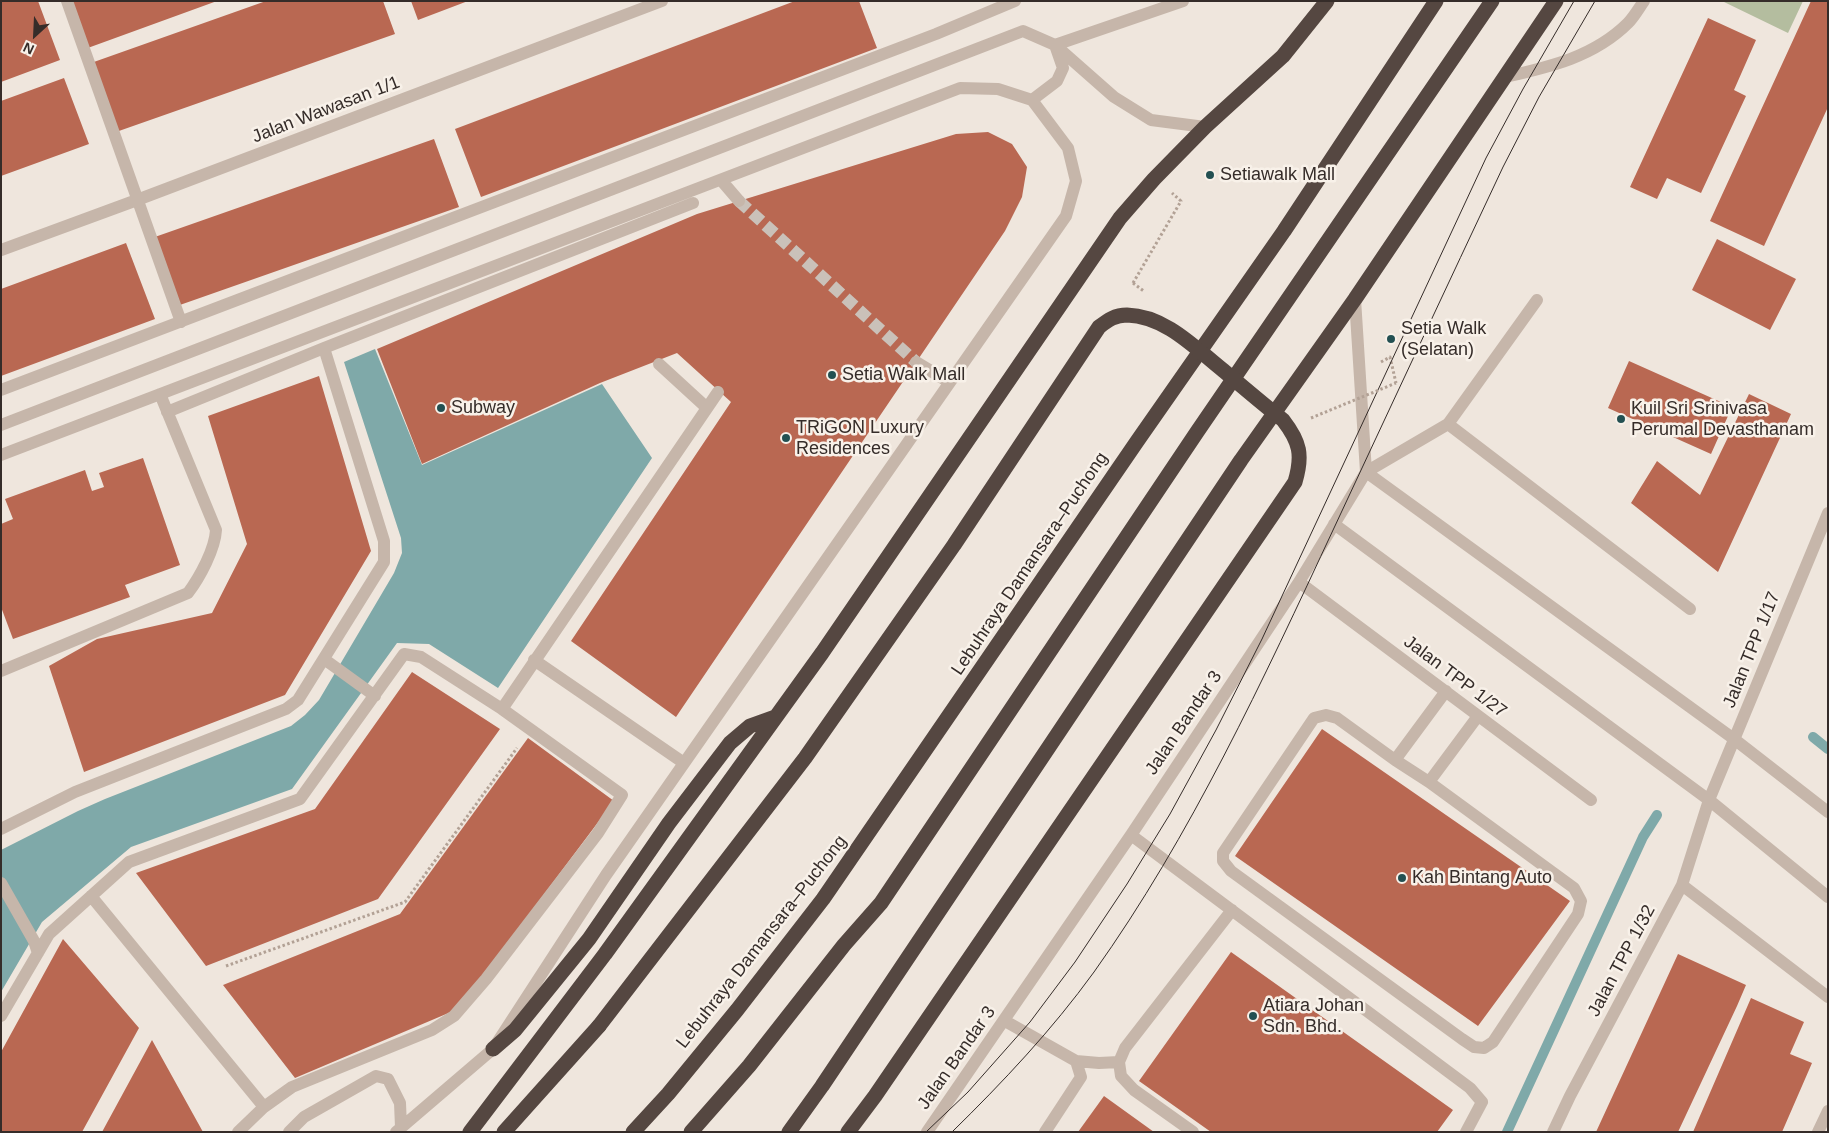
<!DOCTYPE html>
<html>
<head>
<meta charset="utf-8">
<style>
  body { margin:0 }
  #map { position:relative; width:1829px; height:1133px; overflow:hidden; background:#efe6dd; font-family:Helvetica,sans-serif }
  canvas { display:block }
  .frame { position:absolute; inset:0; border:2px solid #352c29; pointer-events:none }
  .north { position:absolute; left:10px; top:10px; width:50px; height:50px; -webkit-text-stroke:4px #f8f1e9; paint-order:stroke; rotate:205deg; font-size:14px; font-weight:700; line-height:20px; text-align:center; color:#352c29 }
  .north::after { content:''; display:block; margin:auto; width:18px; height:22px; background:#352c29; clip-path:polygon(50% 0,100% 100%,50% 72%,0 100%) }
</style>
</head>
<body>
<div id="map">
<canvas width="1829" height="1133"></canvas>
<div class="frame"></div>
<div class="north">N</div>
</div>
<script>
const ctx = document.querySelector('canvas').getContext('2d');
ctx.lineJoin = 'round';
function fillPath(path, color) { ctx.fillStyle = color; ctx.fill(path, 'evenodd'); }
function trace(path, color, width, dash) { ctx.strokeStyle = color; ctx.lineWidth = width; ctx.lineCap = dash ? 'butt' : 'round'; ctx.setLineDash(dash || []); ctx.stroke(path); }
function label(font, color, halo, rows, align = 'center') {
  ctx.font = font + ' Helvetica,sans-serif'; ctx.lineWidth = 5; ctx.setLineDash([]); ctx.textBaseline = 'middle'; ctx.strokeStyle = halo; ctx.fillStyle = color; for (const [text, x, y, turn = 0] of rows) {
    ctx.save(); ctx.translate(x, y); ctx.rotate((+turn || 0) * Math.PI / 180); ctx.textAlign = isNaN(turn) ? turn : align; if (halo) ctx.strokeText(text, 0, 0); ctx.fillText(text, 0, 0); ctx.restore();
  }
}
fillPath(new Path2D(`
  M1722,1H1803L1788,33Z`), '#b4bd9f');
fillPath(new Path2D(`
  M375,349L422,465L602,384L652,458L498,688L429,644L397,643L292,789L131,847L42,922L1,992V850L78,811L105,799L291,726L305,715L319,700L394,573L402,553L401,538L344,362Z`), '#7fa9a9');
trace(new Path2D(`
  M1813,737L1828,749
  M1507,1132L1643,837L1657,815`), '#7fa9a9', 10);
fillPath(new Path2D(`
  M1,1H38L60,60L1,82Z
  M67,1H217L85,49Z
  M266,1H383L395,34L116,132L91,63Z
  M411,1H468L418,20Z
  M795,1H859L877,48L481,197L455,129Z
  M1811,1H1828V107L1764,246L1710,221Z
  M1708,18L1756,40L1734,90L1746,96L1701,193L1667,178L1657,199L1630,187Z
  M64,78L89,144L1,176V101Z
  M988,132L1012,144L1027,167L1022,197L1005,231L676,717L571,641L731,402L677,353L600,383L422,464L377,349L697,214L956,134Z
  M434,139L459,207L177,306L152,238Z
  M1717,239L1796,279L1770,330L1692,290Z
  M126,243L155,319L1,376V289Z
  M1629,361L1732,407L1711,454L1608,408Z
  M319,376L371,551L285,695L84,772L49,666L97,639L212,613L247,544L208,416Z
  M1749,394L1791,414L1718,572L1631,503L1657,461L1700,495Z
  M143,458L180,565L125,585L130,597L13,639L1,607V524L13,519L5,499L85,470L92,491L104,487L99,473Z
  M412,672L500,729L378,899L206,966L136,873L315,809Z
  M1322,729L1570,901L1478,1026L1235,856Z
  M528,738L614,801L458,1009L295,1078L223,985L400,914Z
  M63,939L139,1028L82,1132H1V1052Z
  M1231,952L1453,1110L1437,1132H1211L1139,1081Z
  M1678,954L1746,985L1737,1006L1678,1132H1596Z
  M1751,998L1804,1022L1790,1054L1812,1063L1782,1132H1693Z
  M152,1040L203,1132H102Z
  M1104,1096L1154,1132H1078Z`), '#b96852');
trace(new Path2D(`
  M739,201L916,362`), '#cac1b9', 12, [12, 6]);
trace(new Path2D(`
  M1133,283L1181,201L1172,193
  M1381,362L1390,357L1396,383
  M226,966L405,902L517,748`), '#b2a195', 3, [2.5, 2.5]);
trace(new Path2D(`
  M67,1L181,322
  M1505,77C1549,67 1594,57 1628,23C1634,17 1639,8 1644,1
  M1032,100L1057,81L1063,68L1055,45L1183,1
  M721,180L739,201
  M1,250L137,200L662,1
  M916,362L949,382
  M659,364L707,408
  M1,390L936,34L1015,1
  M167,412L324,348L693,203
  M1448,424L1690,609
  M1,425L1023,31L1055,45L1114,97L1151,120L1205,127
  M1,455L960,88L998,89L1032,100L1068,148L1076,181L1066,216L606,875L493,1049L396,1132
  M1366,472L1734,739L1828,812
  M1366,472L1448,424L1537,300
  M1334,524L1709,800L1828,897
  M1299,582L1591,800
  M324,659L375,696
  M534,660L684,763
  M1,671L188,593C200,577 215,549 216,530L160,394
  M1326,715L1337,718L1395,760L1429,782L1574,888L1581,901L1578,914L1493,1042L1484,1048L1474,1047L1462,1039L1231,871L1223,861V853L1314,718Z
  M1395,760L1446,691
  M1429,782L1478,716
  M1,829L75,792L286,709L298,700L384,562V541L324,348
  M1131,835L1470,1088L1482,1102L1466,1132
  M1,883L34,941L38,953
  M1682,885L1828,997
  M91,896L264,1107
  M1,1016L49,934L129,862L300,799L404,654L421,657L502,709L718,392
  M1005,1021L1076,1061L1099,1063L1119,1062
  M238,1132L264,1107L292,1087L432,1030L454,1016L486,979L598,833L622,795L502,709
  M289,1132L304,1117L376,1076L388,1079L400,1103L401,1127
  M927,1132L1131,835L1299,582L1366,472L1355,299
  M1045,1132L1081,1077L1076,1061
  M1193,1132L1134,1090L1121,1076L1119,1062L1125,1048L1232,910
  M1553,1132L1570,1096L1682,885L1709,800L1828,513
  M1818,1132L1828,1111`), '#c6b6aa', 12);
trace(new Path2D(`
  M493,1049L515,1030L589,939L669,823L730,743L750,726L775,717
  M470,1132L605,954L822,653L1120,218L1154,179L1205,127L1283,56L1327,1
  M504,1132L599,1026
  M633,1132L668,1094L737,1010L823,899L1138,440L1284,231L1436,1
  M691,1132L749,1066L844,945L881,903L1197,432L1492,1
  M789,1132L822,1086L1241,460L1355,299L1556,1`), '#554741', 15);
trace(new Path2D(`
  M926,1132L968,1092L1030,1022L1075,962L1127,884L1170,814L1216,730L1262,639L1486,158L1523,89L1574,1
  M952,1132C1003,1082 1052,1030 1094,972C1191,836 1263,680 1334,528C1390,408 1446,288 1503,167L1539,97L1595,1`), '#352c29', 1);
trace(new Path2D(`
  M1133,283L1145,292
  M1311,418L1396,383`), '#b2a195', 3, [2.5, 2.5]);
trace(new Path2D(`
  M599,1026L805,758L954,545L1099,327C1108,320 1115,315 1127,315C1166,316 1196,349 1224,371C1244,388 1263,404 1283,420C1300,442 1303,455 1295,482L875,1096L848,1132`), '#554741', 15);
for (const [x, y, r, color] of [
  [1210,175,5,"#235052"],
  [1391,339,5,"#235052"],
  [832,375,5,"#235052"],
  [441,408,5,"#235052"],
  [1621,419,5,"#235052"],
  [786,438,5,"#235052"],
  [1402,878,5,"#235052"],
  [1253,1016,5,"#235052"]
]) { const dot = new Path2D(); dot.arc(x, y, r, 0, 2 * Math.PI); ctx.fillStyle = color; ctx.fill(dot); trace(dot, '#f8f1e9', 2); }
label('18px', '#352c29', '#f8f1e9', [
  ["Jalan Wawasan 1/1",326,110,-21],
  ["Lebuhraya Damansara–Puchong",1030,564,-56],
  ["Jalan TPP 1/17",1752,650,-68],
  ["Jalan TPP 1/27",1455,677,37],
  ["Jalan Bandar 3",1184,723,-56],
  ["Lebuhraya Damansara–Puchong",762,942,-52],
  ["Jalan TPP 1/32",1622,961,-62],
  ["Jalan Bandar 3",957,1058,-55]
]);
label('18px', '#352c29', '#f8f1e9', [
  ["Setiawalk Mall",1220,175],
  ["Setia Walk",1401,329],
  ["(Selatan)",1401,350],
  ["Setia Walk Mall",842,375],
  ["Subway",451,408],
  ["Kuil Sri Srinivasa",1631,409],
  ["Perumal Devasthanam",1631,430],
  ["TRiGON Luxury",796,428],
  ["Residences",796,449],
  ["Kah Bintang Auto",1412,878],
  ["Atiara Johan",1263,1006],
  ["Sdn. Bhd.",1263,1027]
], 'left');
</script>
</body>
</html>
